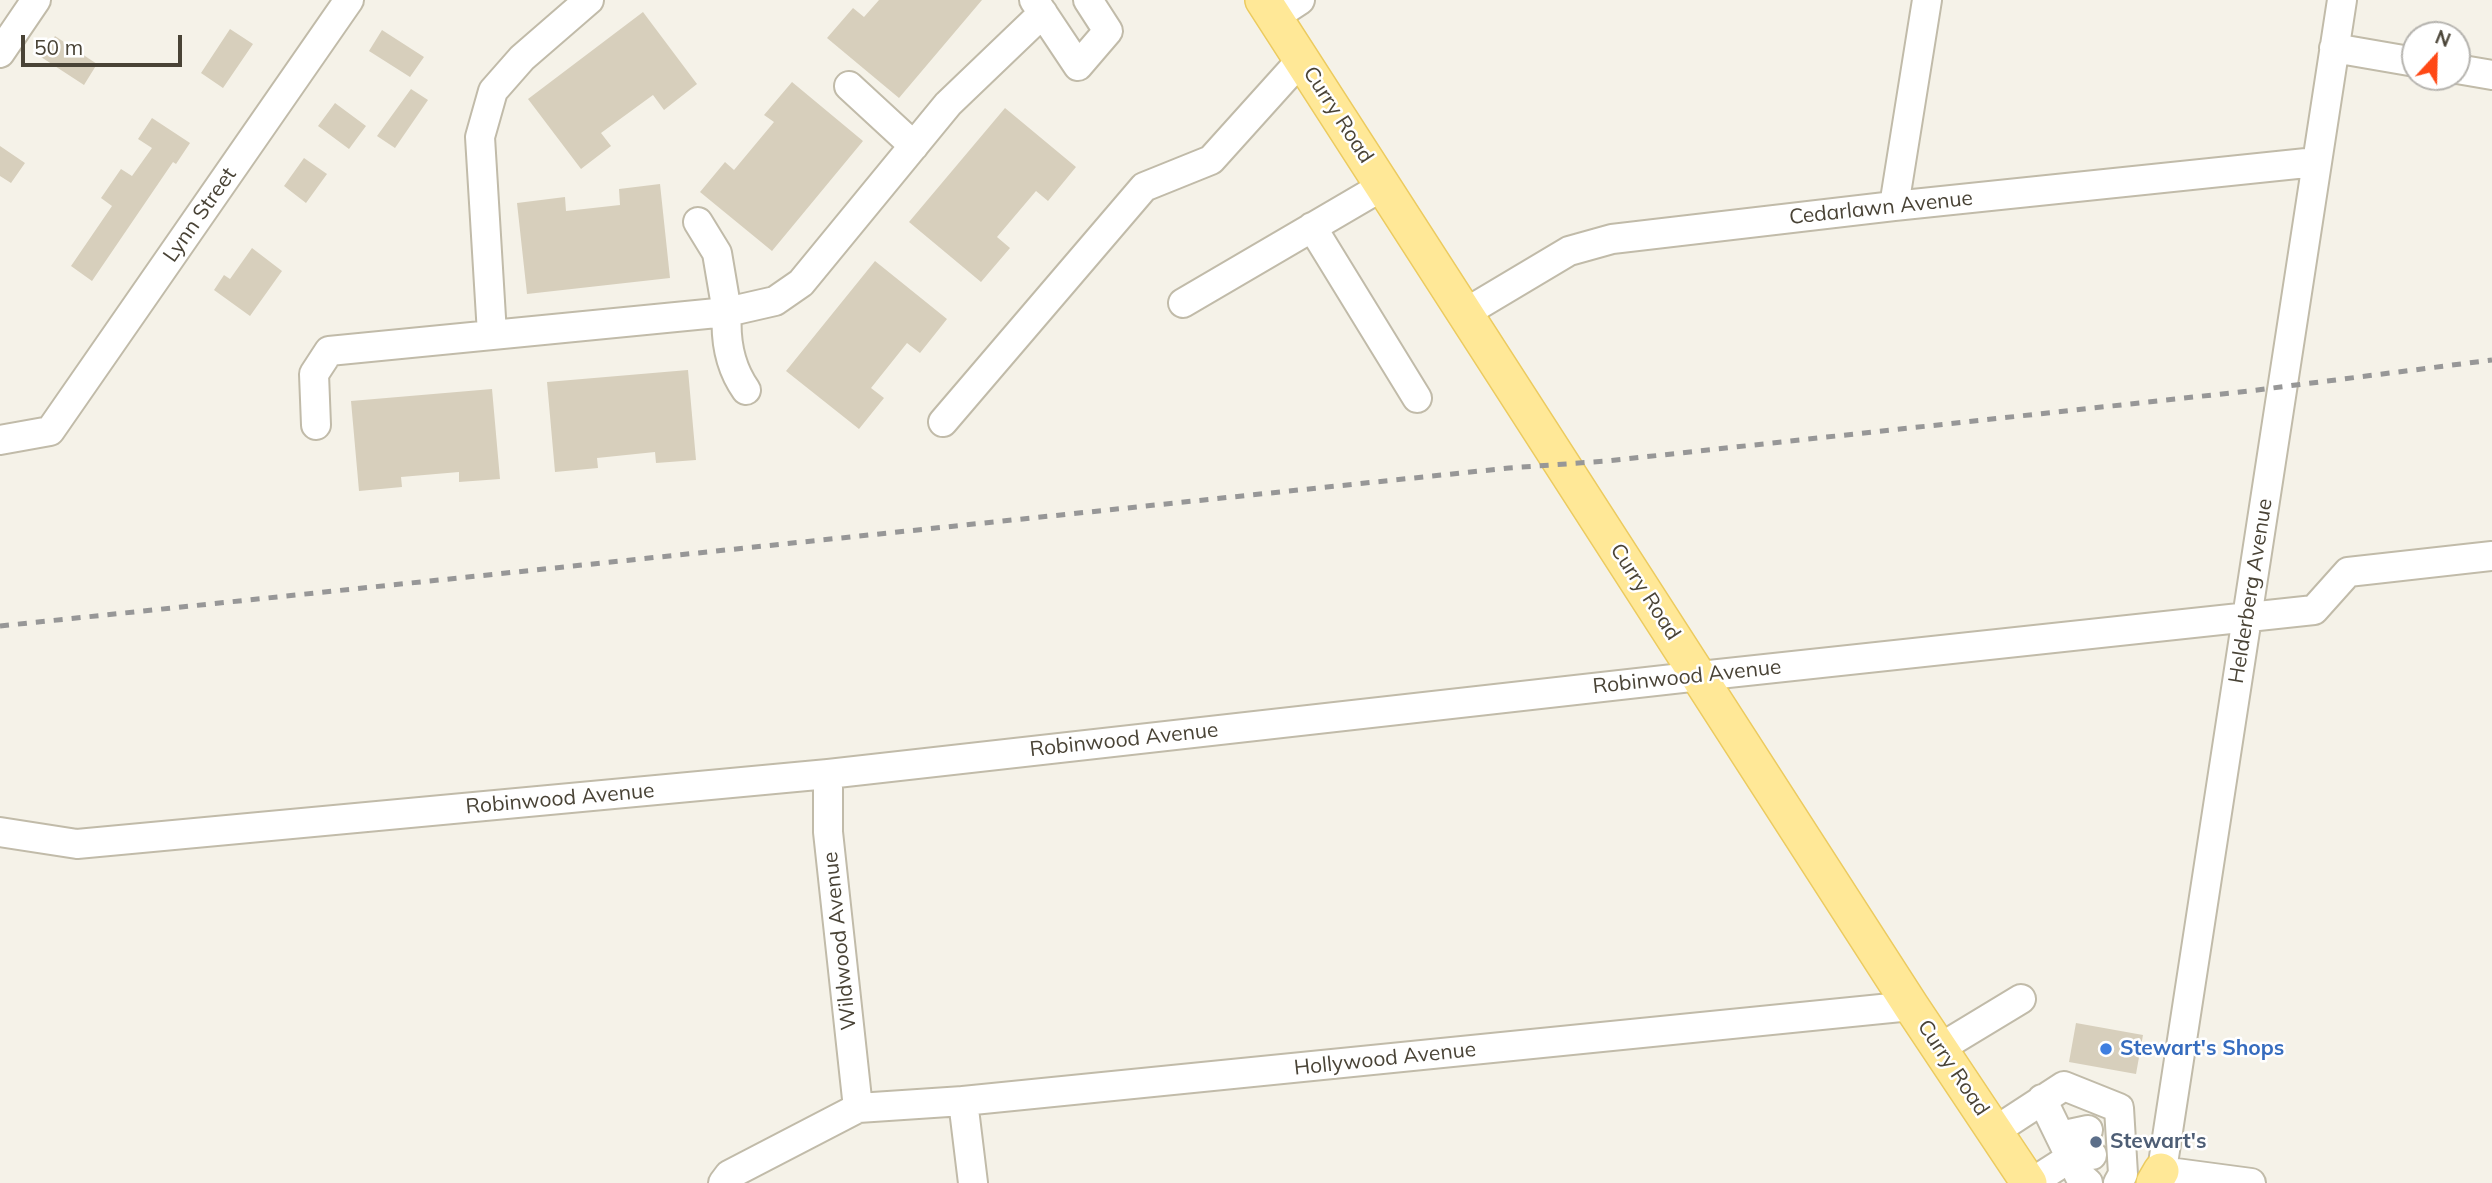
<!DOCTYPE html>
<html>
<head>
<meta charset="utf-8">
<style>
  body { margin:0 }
  #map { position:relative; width:2492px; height:1183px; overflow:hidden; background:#f5f2e8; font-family:Mulish,sans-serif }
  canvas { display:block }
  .north { position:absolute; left:2401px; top:21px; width:70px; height:70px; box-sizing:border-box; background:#fff; border:2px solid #b6b4af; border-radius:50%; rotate:22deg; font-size:19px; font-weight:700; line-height:28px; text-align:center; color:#494336 }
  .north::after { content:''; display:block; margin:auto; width:24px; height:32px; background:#ff4815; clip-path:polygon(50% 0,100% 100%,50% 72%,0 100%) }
  .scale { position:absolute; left:21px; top:35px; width:161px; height:32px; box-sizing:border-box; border:4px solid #494336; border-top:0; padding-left:9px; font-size:21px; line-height:24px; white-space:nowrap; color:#494336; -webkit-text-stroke:5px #fff; paint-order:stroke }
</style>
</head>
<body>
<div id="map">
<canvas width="2492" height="1183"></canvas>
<div class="north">N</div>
<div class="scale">50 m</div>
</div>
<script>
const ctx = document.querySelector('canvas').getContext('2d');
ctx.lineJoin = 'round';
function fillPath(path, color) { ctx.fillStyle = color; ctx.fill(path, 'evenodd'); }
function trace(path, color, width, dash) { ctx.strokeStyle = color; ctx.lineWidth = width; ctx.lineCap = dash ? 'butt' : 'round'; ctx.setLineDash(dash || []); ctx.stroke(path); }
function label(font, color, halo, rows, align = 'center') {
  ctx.font = font + ' Mulish,sans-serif'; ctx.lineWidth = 5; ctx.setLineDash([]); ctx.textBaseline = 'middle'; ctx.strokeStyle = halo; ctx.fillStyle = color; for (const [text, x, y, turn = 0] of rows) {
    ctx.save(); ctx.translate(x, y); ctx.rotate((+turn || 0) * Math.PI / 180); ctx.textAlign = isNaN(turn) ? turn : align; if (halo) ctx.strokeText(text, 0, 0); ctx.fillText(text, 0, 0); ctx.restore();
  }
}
fillPath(new Path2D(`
  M879,0H982L899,98L827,38L853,8L864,17Z
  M643,12L697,84L664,110L653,95L601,133L611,146L581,169L528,99Z
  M230,29L253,44L223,88L201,73Z
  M382,30L424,57L410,77L369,51Z
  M55,36L97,64L84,85L41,57Z
  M792,82L863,141L772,251L700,192L725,162L734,170L774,122L764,115Z
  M411,89L428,100L395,148L377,136Z
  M335,103L366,126L349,149L318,126Z
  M1005,108L1076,167L1048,201L1036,191L997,237L1010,248L981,282L909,222Z
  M152,118L190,143L176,164L173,162L92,281L71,266L112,206L101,198L121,169L132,176L152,148L138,139Z
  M0,146L25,163L11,183L0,176Z
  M304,158L327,174L306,203L284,186Z
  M660,184L670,278L527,294L517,203L565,197L566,211L620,205L619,189Z
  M252,248L282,271L250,316L214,290L224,275L230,279Z
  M875,261L947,319L920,353L907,343L871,388L884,398L859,429L786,371Z
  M688,370L696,460L656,463L655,452L597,458L598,468L555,472L547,382Z
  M492,389L500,479L459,482V472L401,477L402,487L359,491L351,401Z
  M2076,1023L2143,1035L2136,1074L2069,1062Z`), '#d7cfbc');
const minor = new Path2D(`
  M1034,0L1078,66L1108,31L1088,0
  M1274,17L1300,0
  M2334,48L2415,62
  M0,53L36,0
  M2457,69L2492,75
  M849,86L914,146
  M1894,206L1927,0
  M698,222L717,253L727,312L775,301L801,283L948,104L1043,13
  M1312,227L1417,398
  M1183,303L1383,186
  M1465,313L1569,251L1612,239L1894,206L2316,162
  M492,334L480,137L493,91L522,58L589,0
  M943,422L1144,187L1211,160L1302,59
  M316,425L314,374L329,351L727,312C725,340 729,366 746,390
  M0,440L50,431L349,0
  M828,774V832L858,1108
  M0,832L77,844L828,774L1700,676L2314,610L2348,572L2492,556
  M1940,1048L2021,999
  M2042,1099L2079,1175L2088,1183
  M963,1101L973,1183
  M1995,1131L2064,1086L2119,1108L2123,1174L2118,1183
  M2060,1136L2088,1130
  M2161,1171L2251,1183
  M723,1183L729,1175L858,1108L963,1101L1911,1006
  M2031,1183L2070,1158L2092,1155
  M2160,1183L2342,0`);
const major = new Path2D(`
  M1263,0L1911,1006L2029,1183
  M2154,1183L2161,1171`);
trace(minor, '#c1bba9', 32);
trace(major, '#eccb5f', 38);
trace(minor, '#fff', 28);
trace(major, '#ffe897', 35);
trace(new Path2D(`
  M0,626L1509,468L1607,461L2249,391L2492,360`), '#979797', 5, [9, 9]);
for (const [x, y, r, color] of [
  [2106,1049,7,"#3f7fe0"],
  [2096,1142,7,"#5c6f8a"]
]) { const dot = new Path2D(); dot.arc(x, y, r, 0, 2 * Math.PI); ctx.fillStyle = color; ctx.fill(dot); trace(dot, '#fff', 2.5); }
label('21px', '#494336', '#fff', [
  ["Curry Road",1338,115,57],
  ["Cedarlawn Avenue",1881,208,-6],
  ["Lynn Street",200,215,-55],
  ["Helderberg Avenue",2251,591,-81],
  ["Curry Road",1645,592,57],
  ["Robinwood Avenue",1687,677,-6],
  ["Robinwood Avenue",1124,740,-6],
  ["Robinwood Avenue",560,799,-5],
  ["Wildwood Avenue",840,941,-96],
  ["Hollywood Avenue",1385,1059,-6],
  ["Curry Road",1953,1068,56]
]);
label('bold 21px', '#366cbe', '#fff', [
  ["Stewart's Shops",2120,1049]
], 'left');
label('bold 21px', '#4e5e75', '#fff', [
  ["Stewart's",2110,1142]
], 'left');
</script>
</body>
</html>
